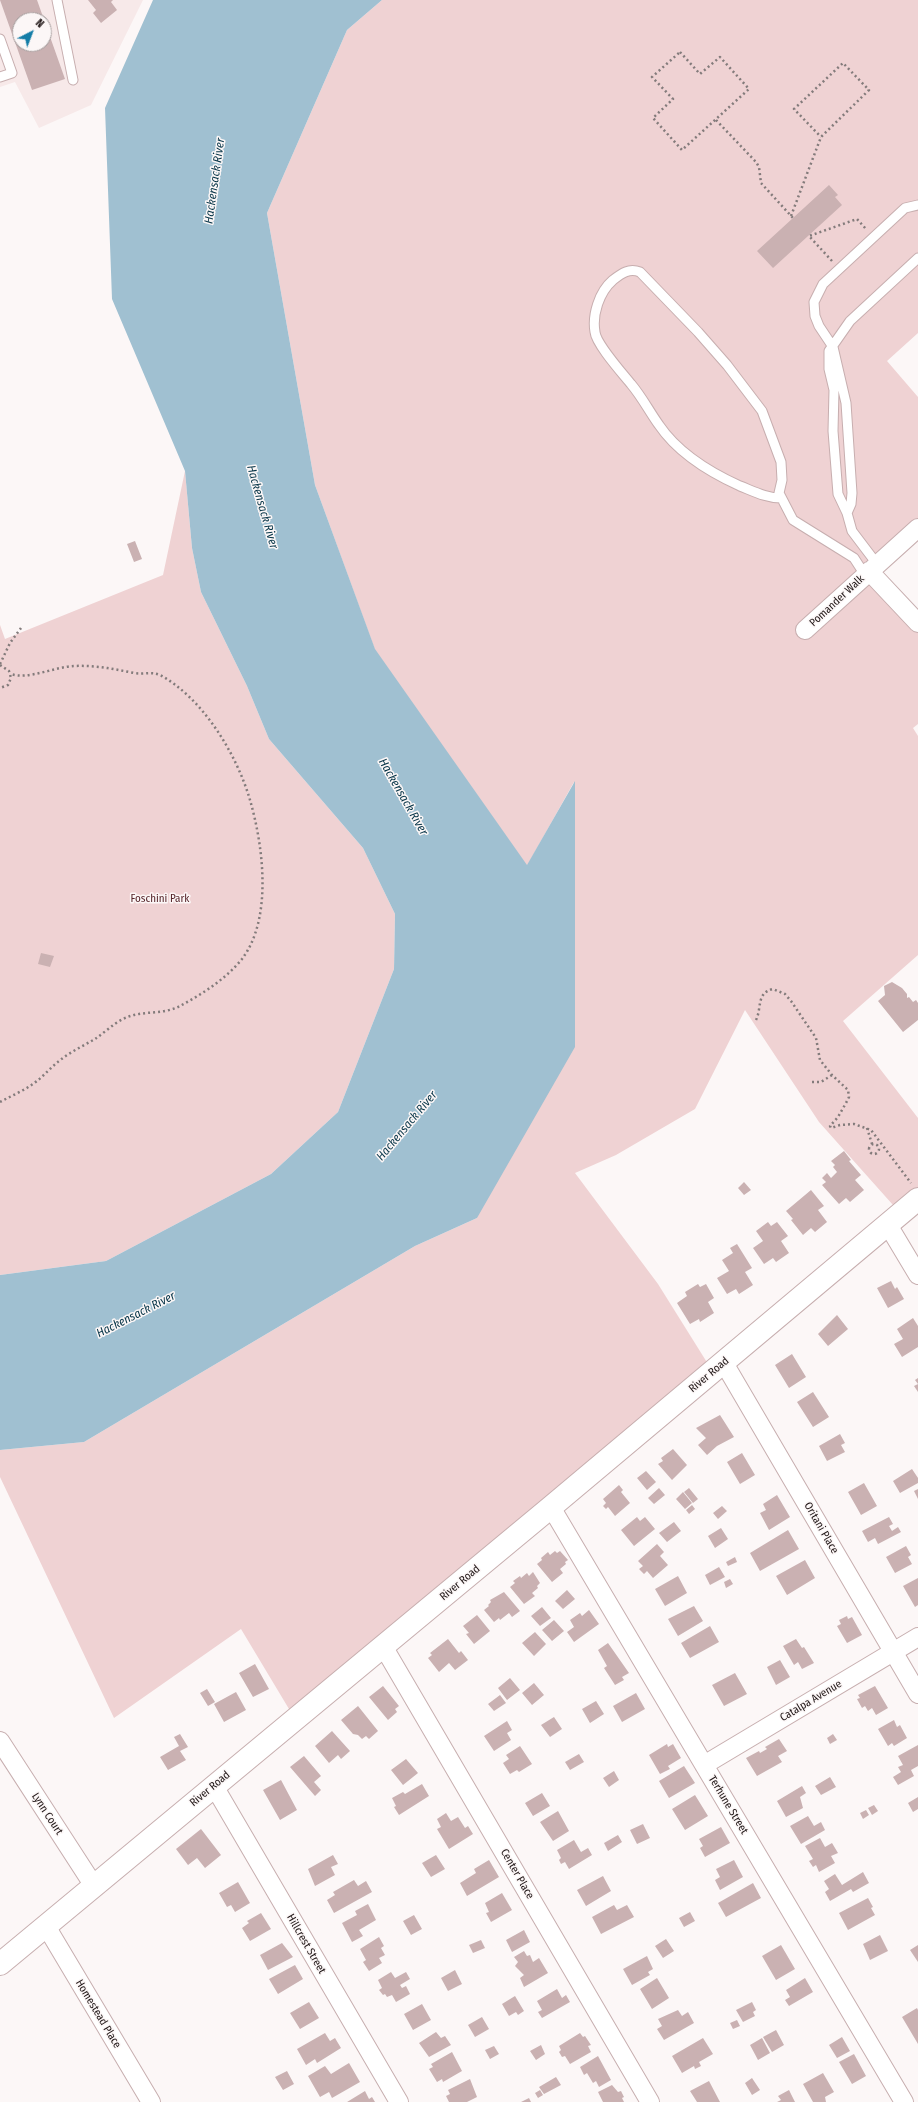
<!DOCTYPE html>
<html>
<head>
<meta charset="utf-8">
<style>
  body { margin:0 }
  #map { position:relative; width:918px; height:2102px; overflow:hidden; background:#fcf7f7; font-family:"Fira Sans Condensed",sans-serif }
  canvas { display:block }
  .north { position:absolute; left:12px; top:12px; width:40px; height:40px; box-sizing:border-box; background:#fcf7f7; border:1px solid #a49d9d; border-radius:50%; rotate:42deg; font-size:11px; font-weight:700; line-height:16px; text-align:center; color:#1f1616 }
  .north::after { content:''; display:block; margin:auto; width:14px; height:18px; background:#147da7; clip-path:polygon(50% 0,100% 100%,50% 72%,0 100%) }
</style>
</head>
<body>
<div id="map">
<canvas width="918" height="2102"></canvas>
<div class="north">N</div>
</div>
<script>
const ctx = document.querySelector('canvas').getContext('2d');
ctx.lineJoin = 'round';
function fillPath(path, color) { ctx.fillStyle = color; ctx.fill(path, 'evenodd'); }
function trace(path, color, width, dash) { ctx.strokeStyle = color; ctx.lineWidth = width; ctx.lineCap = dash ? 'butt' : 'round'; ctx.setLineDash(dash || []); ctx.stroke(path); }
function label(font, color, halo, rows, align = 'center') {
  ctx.font = font + ' "Fira Sans Condensed",sans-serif'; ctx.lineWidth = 3; ctx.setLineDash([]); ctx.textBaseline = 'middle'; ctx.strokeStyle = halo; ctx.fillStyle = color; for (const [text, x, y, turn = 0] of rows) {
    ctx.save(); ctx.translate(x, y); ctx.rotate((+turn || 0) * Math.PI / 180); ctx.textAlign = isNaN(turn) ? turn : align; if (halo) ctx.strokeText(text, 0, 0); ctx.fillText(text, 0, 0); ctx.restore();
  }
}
fillPath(new Path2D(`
  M0,0H143L91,105L39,128L15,82L0,87ZM20,20H44V44H20Z`), '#f7e9e9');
fillPath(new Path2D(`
  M382,0H918V333L887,361L918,397V528L869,571L918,623V724L913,728L918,736V955L843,1021L918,1118V1199L901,1214L819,1122L745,1010L695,1109L616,1155L575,1173L658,1284L713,1372L295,1719L241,1629L114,1718L0,1477V1450L84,1442L415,1246L477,1218L574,782L527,866L375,650L315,485L267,213L347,30Z
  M185,471L192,548L201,592L247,686L269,739L363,848L395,914L394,969L338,1112L271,1174L106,1261L0,1275V625L5,639L163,575Z`), '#efd2d3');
fillPath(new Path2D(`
  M153,0H382L347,30L267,213L315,485L375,649L527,865L575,781V1047L477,1218L415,1246L84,1442L0,1450V1275L106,1261L271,1174L338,1112L394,969L395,914L363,848L269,739L247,686L201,592L192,548L185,471L112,299L105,108Z`), '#a0c0d1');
fillPath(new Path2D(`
  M0,0H37L65,79L32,90ZM20,20H44V44H20Z
  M88,0H113L111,2L117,10L101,23L93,13L96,10Z
  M829,185L838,195L835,197L842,205L773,268L757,251Z
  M135,541L142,559L134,562L127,544Z
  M41,953L54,956L50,967L38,964Z
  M892,982L902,988L907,994V998L909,997L913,1002L916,1000L918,1003V1020L903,1032L878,1001L885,995L884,986Z
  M844,1151L851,1160L849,1161L861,1175L855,1180L864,1190L850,1202L846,1198L839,1204L822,1185L826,1182L822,1178L827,1173L831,1178L837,1172L833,1167L835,1165L831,1161Z
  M744,1182L751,1190L744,1195L738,1188Z
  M811,1190L824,1206L818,1210L827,1222L815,1232L811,1228L803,1235L791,1220L793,1219L786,1211Z
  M768,1222L771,1226L777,1222L788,1236L781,1241L789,1253L776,1262L773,1258L764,1264L753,1248L763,1241L756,1231Z
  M737,1244L752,1268L745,1272L753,1285L739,1294L736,1289L727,1294L717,1278L729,1271L722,1260L733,1253L730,1248Z
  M891,1281L895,1289L897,1287L904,1299L888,1308L877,1288Z
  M698,1284L700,1287L706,1284L714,1298L708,1302L714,1313L700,1322L699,1319L690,1324L677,1303L687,1296L685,1292Z
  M837,1315L848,1329L828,1346L818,1334Z
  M913,1318L918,1326V1347L902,1357L894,1344L903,1339L897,1329Z
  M792,1354L806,1377L789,1388L775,1365Z
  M918,1378V1392L914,1386L918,1384L915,1380Z
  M813,1392L829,1417L813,1427L797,1402Z
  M720,1415L734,1437L717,1446L707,1455L698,1445L706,1438L696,1428Z
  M840,1434L845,1443L841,1445L845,1452L827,1461L819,1446Z
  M673,1449L687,1465L672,1480L658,1464L663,1461L661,1458Z
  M742,1453L755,1475L740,1484L727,1462Z
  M912,1469L918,1478V1483L900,1493L893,1481Z
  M646,1471L656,1482L647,1490L637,1478Z
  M864,1483L877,1506L861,1515L848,1492Z
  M619,1485L623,1490L621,1492L630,1503L615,1516L608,1507L606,1509L603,1506L606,1503L603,1499Z
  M659,1488L665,1495L654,1504L648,1498Z
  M689,1488L698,1499L693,1503L684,1492Z
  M918,1489V1499L914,1491Z
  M683,1492L692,1503L685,1509L676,1499Z
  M777,1495L790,1517L769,1530L760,1513L766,1510L763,1504Z
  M692,1505L695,1509L689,1514L686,1510Z
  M722,1506L727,1511L718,1519L713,1513Z
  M637,1517L640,1521L645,1517L655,1529L634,1546L621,1530Z
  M889,1517L893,1524L889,1526L892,1531L898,1527L901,1532L878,1544L875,1538L868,1542L862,1531Z
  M674,1522L681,1531L667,1542L659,1533Z
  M721,1528L728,1539L715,1548L708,1536Z
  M788,1530L799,1549L760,1571L750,1553Z
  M657,1544L664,1552L660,1556L668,1565L653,1578L647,1571L644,1574L639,1569L643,1566L638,1561Z
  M906,1546L911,1555L908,1557L912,1564L895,1573L886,1557Z
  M555,1551L557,1553L560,1551L568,1560L565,1562L566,1564L560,1569L563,1573L552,1582L537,1564L542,1560L541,1558L548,1552L550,1555Z
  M735,1557L737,1562L728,1566L726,1562Z
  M805,1560L815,1578L787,1595L776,1576Z
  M719,1567L725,1577L710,1585L705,1575Z
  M533,1572L540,1583L537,1586L538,1588L532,1593L535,1596L524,1604L510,1587L515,1583L513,1581L520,1576L521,1578L527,1573L529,1576Z
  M678,1576L687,1593L665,1606L655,1589Z
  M918,1578V1605L915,1607L903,1586Z
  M730,1579L733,1584L726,1588L724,1582Z
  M567,1590L575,1599L563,1609L555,1601Z
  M504,1592L520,1611L512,1617L509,1613L500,1620L499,1618L494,1622L484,1610L489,1606L488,1605L491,1602L490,1600Z
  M694,1606L703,1621L678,1636L668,1619Z
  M542,1607L551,1618L540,1626L531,1616Z
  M589,1610L599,1624L574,1642L567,1632L574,1627L570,1620L580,1613L582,1616Z
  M477,1615L490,1631L474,1644L466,1634L469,1633L463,1626Z
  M847,1616L848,1619L852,1617L862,1635L847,1643L837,1626L841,1624L839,1620Z
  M554,1620L564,1631L552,1641L542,1630Z
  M710,1626L719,1642L690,1658L681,1643Z
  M535,1632L546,1644L534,1656L522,1643Z
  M448,1639L459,1653L461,1651L468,1660L455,1670L449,1663L439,1672L428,1658L432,1655L430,1653Z
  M796,1639L802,1648L804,1647L814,1663L802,1669L798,1662L794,1665L783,1646Z
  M608,1643L629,1673L622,1677L624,1680L615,1685L604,1668L607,1666L598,1650Z
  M780,1660L790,1677L776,1685L767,1667Z
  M255,1664L269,1689L253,1697L239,1673Z
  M735,1673L747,1694L724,1706L712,1685Z
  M510,1678L520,1690L507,1700L498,1688Z
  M534,1683L544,1695L532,1705L522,1693Z
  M383,1686L399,1706L395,1709L397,1712L388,1720L369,1697Z
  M875,1686L888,1708L876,1715L872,1708L868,1711L865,1706L862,1708L857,1699L860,1698L858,1695Z
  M207,1689L215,1702L208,1706L200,1693Z
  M236,1692L246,1710L224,1722L214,1704Z
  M636,1693L645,1709L622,1722L613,1706Z
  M500,1695L506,1703L494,1711L488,1704Z
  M596,1701L604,1714L590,1723L582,1709Z
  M358,1706L378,1731L369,1739L366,1736L362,1739L358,1735L353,1734L341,1720Z
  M554,1717L562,1729L550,1737L541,1725Z
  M894,1720L897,1727L900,1725L907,1738L894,1746L892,1743L888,1746L878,1729Z
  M507,1721L512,1730L507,1733L511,1740L494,1751L484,1736Z
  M332,1731L350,1751L341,1759L338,1755L329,1763L315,1746Z
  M180,1734L188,1747L180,1751L186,1760L168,1770L160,1757L179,1746L174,1737Z
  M833,1734L837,1740L830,1744L827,1738Z
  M779,1739L787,1751L778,1756L782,1762L757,1776L746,1758L759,1751L760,1753L767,1749L765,1747Z
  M667,1744L668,1747L673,1744L681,1758L668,1766L670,1769L660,1774L649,1755Z
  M918,1745V1766L911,1770L914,1776L898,1785L893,1777L901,1772L898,1767L903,1765L898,1756Z
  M520,1746L532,1764L519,1772L517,1770L510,1774L503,1763L509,1759L506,1755Z
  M579,1754L584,1762L570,1770L565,1762Z
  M304,1756L321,1776L314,1782L321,1790L315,1796L290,1767Z
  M406,1759L418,1773L403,1785L391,1770Z
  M684,1766L695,1783L669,1798L659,1781Z
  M614,1771L619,1780L609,1787L603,1778Z
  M830,1777L836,1787L821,1795L815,1786Z
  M281,1780L297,1810L280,1820L263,1790Z
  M422,1784L429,1796L399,1815L394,1807L396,1806L392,1798L403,1792L405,1794Z
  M802,1786L806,1793L800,1797L803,1808L786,1817L777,1801Z
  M542,1793L550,1806L533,1816L525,1803Z
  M695,1795L708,1816L685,1830L672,1809Z
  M918,1797V1809L913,1812L908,1803Z
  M874,1805L878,1811L872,1815L868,1808Z
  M866,1810L869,1815L863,1819L860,1813Z
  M558,1811L569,1831L553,1841L540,1822Z
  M446,1813L451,1821L458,1817L465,1828L468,1826L473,1834L449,1849L437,1829L441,1827L437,1819Z
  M808,1816L814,1826L821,1822L825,1830L801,1844L790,1826Z
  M643,1824L650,1838L637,1844L630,1830Z
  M721,1827L730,1843L705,1857L700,1848L703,1846L699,1839Z
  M201,1829L221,1855L205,1868L197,1858L188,1865L176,1849Z
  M618,1835L622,1842L608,1851L604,1843Z
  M820,1838L825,1847L832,1843L838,1853L831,1856L835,1863L819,1872L816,1865L813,1867L809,1861L813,1859L805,1846Z
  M574,1840L581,1852L588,1848L592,1855L569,1869L565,1862L561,1864L559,1860L561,1858L557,1850Z
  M333,1855L338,1864L331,1867L335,1875L315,1886L308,1869Z
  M436,1855L445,1869L431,1877L422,1863Z
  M489,1860L499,1877L467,1896L460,1883L476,1873L474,1869Z
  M734,1860L743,1877L720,1890L715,1880L720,1877L716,1869Z
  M863,1872L869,1883L853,1892L851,1889L830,1901L825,1892L829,1889L824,1881L835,1874L842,1885Z
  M603,1876L611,1891L586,1906L577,1890Z
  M354,1880L358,1886L366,1881L372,1892L334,1913L327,1900L335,1895L333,1892Z
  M238,1882L250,1903L235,1912L231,1905L227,1907L219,1893Z
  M753,1883L761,1898L726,1917L718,1903Z
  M502,1893L512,1910L491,1922L486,1913L489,1912L485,1903Z
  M868,1898L873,1907L871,1908L875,1915L848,1930L839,1913Z
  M368,1904L376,1920L359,1930L363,1936L352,1942L342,1923L357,1915L355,1911Z
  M614,1905L617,1910L627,1905L634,1917L601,1934L592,1917Z
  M690,1912L695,1921L684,1927L679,1918Z
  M261,1913L271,1929L250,1941L242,1928L249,1923L247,1921Z
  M414,1915L422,1929L411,1935L403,1921Z
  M524,1930L530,1942L512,1952L506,1940Z
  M880,1935L888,1951L870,1960L863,1944Z
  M379,1937L384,1946L381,1948L385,1955L379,1958L382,1963L369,1971L363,1962L366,1960L360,1949Z
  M666,1939L674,1951L663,1958L655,1946Z
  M481,1940L485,1948L473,1953L469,1945Z
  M282,1943L293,1957L268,1970L260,1955Z
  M781,1945L795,1969L776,1980L762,1956Z
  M918,1945V1962L910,1950Z
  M524,1951L527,1956L530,1955L533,1962L539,1958L548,1973L524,1987L520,1978L524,1975L515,1966L518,1962L514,1957Z
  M647,1956L653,1969L648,1972L650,1975L632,1985L623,1969Z
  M295,1965L303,1979L278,1994L269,1979Z
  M455,1970L462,1984L448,1991L441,1978Z
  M391,1972L395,1978L406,1972L410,1979L400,1985L402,1988L406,1986L410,1994L396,2002L392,1995L387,1997L385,1994L383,1995L379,1990L382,1988L378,1980Z
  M657,1978L669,1998L652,2009L640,1989Z
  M805,1978L813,1992L789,2006L785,2000L790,1997L786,1990Z
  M557,1989L562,1998L566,1995L570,2002L542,2018L538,2012L542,2010L537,2001Z
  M515,1996L524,2011L518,2015L516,2012L509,2016L502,2004Z
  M309,2002L319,2018L300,2029L290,2013Z
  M752,2002L756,2010L753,2012L755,2016L743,2022L736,2010Z
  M422,2004L431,2020L413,2030L404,2014Z
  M917,2008L918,2010V2044L902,2017Z
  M678,2010L682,2016L688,2012L694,2023L664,2040L657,2029L662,2026L658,2019Z
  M482,2017L489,2029L475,2037L468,2025Z
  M737,2020L740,2026L733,2029L730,2023Z
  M776,2030L784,2045L772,2052L763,2037Z
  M436,2032L441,2038L445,2036L451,2045L429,2057L419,2043Z
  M325,2033L330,2041L335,2038L341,2048L317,2063L315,2059L306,2065L297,2049Z
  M580,2033L583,2037L585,2036L591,2045L588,2046L591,2052L570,2064L565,2056L562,2057L559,2052L561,2050L559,2046Z
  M842,2037L850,2051L837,2058L829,2045Z
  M703,2038L713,2054L699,2062L701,2066L695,2069L694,2066L682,2073L672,2056Z
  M762,2038L770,2053L758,2060L750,2045Z
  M541,2045L545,2054L536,2060L530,2051Z
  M494,2046L499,2054L490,2059L485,2050Z
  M452,2052L462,2071L443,2082L442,2079L437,2082L429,2069L433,2067L431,2064Z
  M854,2054L866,2076L852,2084L839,2062Z
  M598,2056L611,2080L599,2087L596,2081L593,2083L587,2073L584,2075L580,2067Z
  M349,2063L360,2082L332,2098L329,2092L320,2097L308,2076L325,2066L331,2074Z
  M287,2071L294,2084L283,2090L275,2077Z
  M823,2073L834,2092L825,2097L826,2102H813L803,2084Z
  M556,2077L561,2085L544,2094L539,2087Z
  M752,2078L760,2090L752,2095L745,2083Z
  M470,2079L477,2097L467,2102H449L446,2096L450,2094L448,2090Z
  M709,2081L720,2102H697L690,2091Z
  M612,2085L618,2092L621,2091L624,2097L622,2098L624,2102H603L598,2092Z
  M540,2090L543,2095L538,2098L535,2093Z
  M789,2090L795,2102H777L781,2100L778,2096Z
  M365,2091L369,2099L372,2097L375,2102H347Z
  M529,2098L531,2102H521Z`), '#cab1b2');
const service = new Path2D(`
  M57,0L73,80
  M0,39L12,73L0,77
  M781,498C766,498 753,491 740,486C709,472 678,453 659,425C649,411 642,397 631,384C623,374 596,344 595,332C592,315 599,292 613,280C622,273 629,268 640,272L698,332L727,365L762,411L781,462L782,480L779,493L793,520L854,558L865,575
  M847,513L851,504L852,493L846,403L833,347L819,326L815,316L814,302L823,284L905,208L918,205
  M877,564L852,531L847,513L838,494L833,431L834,390L829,369V351L850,321L918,258`);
const minor = new Path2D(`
  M869,571L918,623
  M805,630L918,528
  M888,1225L918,1275
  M724,1363L918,1694
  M551,1507L904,2102
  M383,1646L650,2102
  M0,1741L94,1886
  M704,1765L918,1637
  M214,1786L399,2102
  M46,1926L151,2102`);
const secondary = new Path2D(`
  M0,1964L551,1507L918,1199`);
trace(service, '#c7aeaf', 11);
trace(minor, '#c7aeaf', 20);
trace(secondary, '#c7aeaf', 24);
trace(new Path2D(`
  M680,52L700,74L720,57L749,89L682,150L653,118L673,99L652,77Z
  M716,120L756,162L759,167L761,183L793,218
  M791,216L821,137L869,90L843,63L794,109L821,137
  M832,261L809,236L857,219L866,229
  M0,664L10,643L21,628
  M0,665L9,671L11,678L8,685L0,688
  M756,1020C762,1008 756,993 773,989L785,994L791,1001L816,1038L820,1060L832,1075L848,1090L849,1097L846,1103L838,1117L830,1126L831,1128L840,1125L854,1124L871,1130L911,1183
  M812,1082H821L832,1075
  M0,1102C11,1096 23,1091 33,1084C43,1077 50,1068 59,1061C70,1052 83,1046 95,1039C104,1033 113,1024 123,1019C140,1010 161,1015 178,1007C201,995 226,979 242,959C273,918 263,845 250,800C237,755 203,698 160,675C151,671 144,675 134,673C114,669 95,665 74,666C54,667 28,680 11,674
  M867,1128L872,1144
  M869 1149a5 5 0 1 1 10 0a5 5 0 1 1-10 0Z`), '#837b7b', 2.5, [2, 3]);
trace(service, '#fff', 9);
trace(minor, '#fff', 18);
trace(secondary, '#fff', 22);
label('11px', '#1f1616', '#fcf7f7', [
  ["Pomander Walk",837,601,-43],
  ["River Road",709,1375,-40],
  ["Oritani Place",821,1528,60],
  ["River Road",460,1583,-40],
  ["Catalpa Avenue",811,1701,-31],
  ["River Road",210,1789,-40],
  ["Terhune Street",728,1805,59],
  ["Lynn Court",47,1814,57],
  ["Center Place",517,1874,60],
  ["Hillcrest Street",306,1944,60],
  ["Homestead Place",98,2014,59]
]);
label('11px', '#56252a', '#fcf7f7', [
  ["Foschini Park",160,899]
]);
label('italic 12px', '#063447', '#fcf7f7', [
  ["Hackensack River",215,181,-82],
  ["Hackensack River",262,507,74],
  ["Hackensack River",403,797,60],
  ["Hackensack River",407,1126,-50],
  ["Hackensack River",136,1315,-27]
]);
</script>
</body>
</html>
